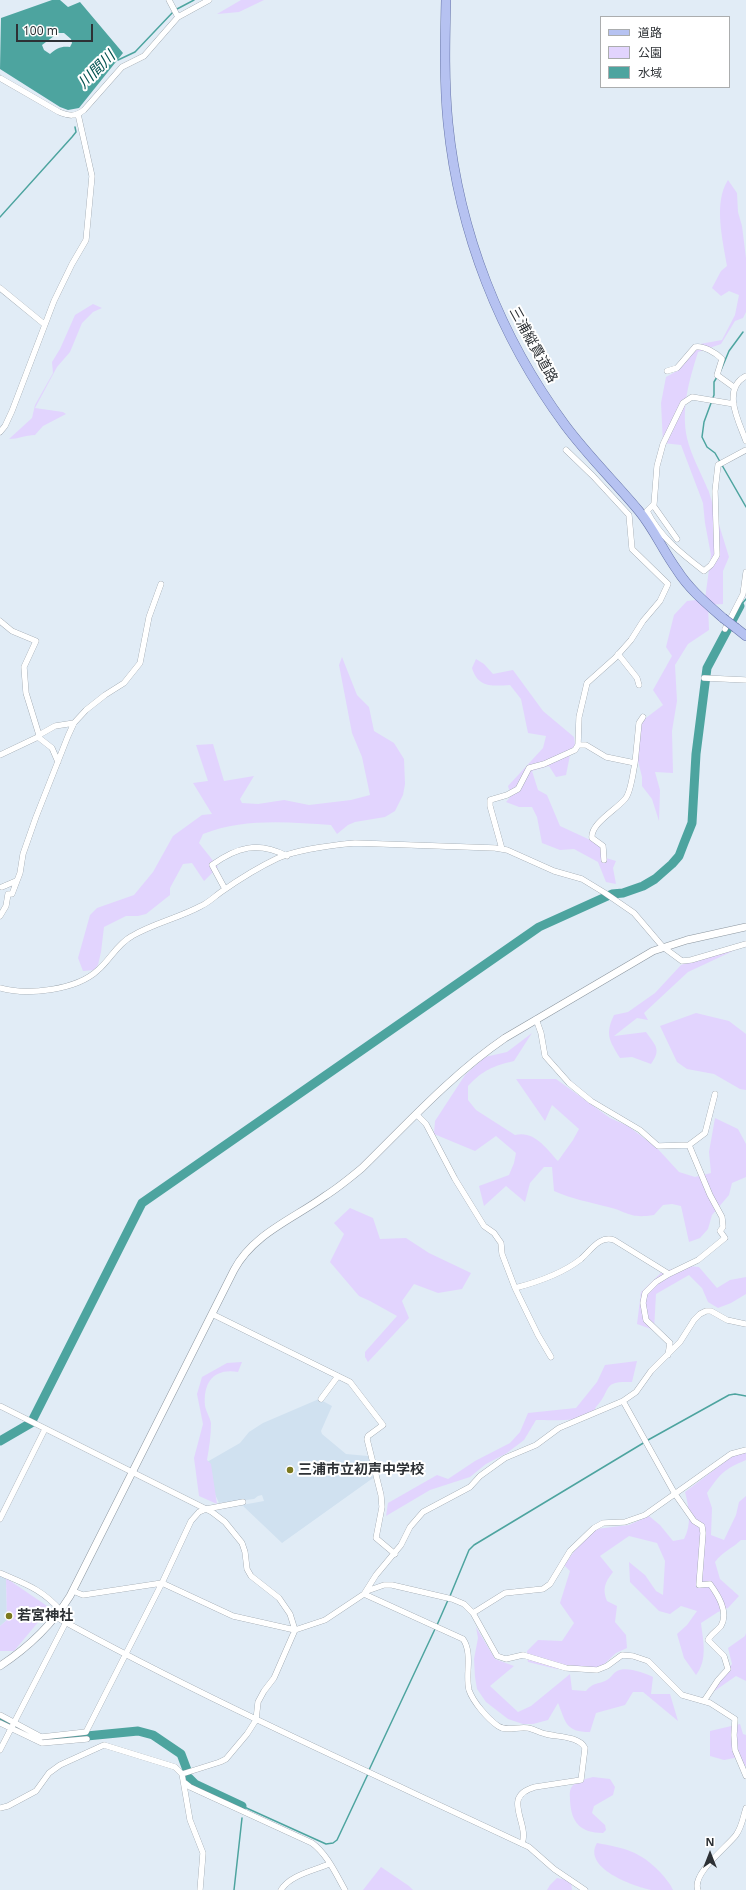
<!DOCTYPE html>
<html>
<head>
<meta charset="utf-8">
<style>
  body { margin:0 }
  #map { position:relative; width:746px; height:1890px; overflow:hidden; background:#e1ecf6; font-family:"Noto Sans","Noto Sans JP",sans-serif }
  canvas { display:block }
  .legend { position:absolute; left:600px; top:16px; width:130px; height:72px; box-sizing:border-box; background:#fff; border:1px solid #abadae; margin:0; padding:5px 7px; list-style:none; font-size:12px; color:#2d3135 }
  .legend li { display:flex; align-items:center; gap:8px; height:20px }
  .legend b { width:20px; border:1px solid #abadae }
  .north { position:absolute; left:690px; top:1834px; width:40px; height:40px; -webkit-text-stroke:3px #fff; paint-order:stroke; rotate:0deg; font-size:11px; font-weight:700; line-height:16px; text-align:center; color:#2d3135 }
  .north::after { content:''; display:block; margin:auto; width:14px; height:18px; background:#2d3135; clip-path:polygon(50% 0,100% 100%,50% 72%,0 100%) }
  .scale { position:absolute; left:16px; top:24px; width:77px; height:18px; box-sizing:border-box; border:2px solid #2d3135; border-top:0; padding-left:5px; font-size:12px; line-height:14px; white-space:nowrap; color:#2d3135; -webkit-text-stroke:3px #fff; paint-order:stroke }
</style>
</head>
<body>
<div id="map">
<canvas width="746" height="1890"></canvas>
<ul class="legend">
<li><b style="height:5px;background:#b6c2f1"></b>道路</li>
<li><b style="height:11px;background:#e2d4fe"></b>公園</li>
<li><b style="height:11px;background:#4da49f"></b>水域</li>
</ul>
<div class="north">N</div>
<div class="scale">100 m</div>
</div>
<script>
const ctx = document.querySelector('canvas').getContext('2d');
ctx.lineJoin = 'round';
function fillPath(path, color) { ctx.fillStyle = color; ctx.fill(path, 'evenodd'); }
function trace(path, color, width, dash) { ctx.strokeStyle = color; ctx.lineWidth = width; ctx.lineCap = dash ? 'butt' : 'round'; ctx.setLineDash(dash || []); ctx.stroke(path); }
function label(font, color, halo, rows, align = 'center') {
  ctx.font = font + ' "Noto Sans","Noto Sans JP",sans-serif'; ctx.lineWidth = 4; ctx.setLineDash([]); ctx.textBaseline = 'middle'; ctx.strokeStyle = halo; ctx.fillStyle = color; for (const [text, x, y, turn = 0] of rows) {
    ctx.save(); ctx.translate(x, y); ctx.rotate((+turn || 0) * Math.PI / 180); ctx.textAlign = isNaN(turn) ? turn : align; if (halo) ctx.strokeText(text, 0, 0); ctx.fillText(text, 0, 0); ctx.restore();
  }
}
fillPath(new Path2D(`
  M319,1399L332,1406L321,1431L322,1434L346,1454L368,1456L373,1478L282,1543L242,1505L264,1501L262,1495L258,1496L254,1499L219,1503L213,1490L207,1462L240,1443L249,1432L263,1423Z
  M0,1576L6,1578L7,1620L0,1626Z`), '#d0e1f0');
fillPath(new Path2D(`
  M241,0H264L239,12L217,14Z
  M728,180L737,193L738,212L742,226L746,258V312L743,318L735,321L721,344L698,352C689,381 681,408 687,438C691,455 701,473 708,490V489L729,557L723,571V604L708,605L709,630L688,644L675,665L677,701L672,731L673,773L655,772L660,790L659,821L652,799L642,786V777L637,757L638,724L663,705L653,690L672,656L666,647L674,615L687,601L705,599L711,555L705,523L703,503L681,445L663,443L661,403L666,377L677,371L700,344L722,340L735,315L739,295L729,291L721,296L712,288L721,271L727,266C723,241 713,203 728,180Z
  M93,304L102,308L93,312L82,323L70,352L57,367L35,408L63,412L66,414L43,426L35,435C25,435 19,439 9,439L32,418L35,405L53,373L52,362L60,349L75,315Z
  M342,657L357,695L369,707L374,731L394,743L404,759L405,784L403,795L395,811L385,817L355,822L348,825L337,834L331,825C288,822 243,818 203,834L199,843L218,867L204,881L192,863L183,864L170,888V895L146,914L138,916H126L104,927L101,952L98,965L94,970L83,971L78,958L90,915L97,908L134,895L153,872L173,836L202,815L212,814L193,783L208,781L196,745L213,744L224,781L254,776L240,799L242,803L258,804L284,800L309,805L351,800L370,795L362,757L352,733L339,665Z
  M476,659L484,664L493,674L513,670L543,711L574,737L575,744L570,755L566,775L556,777L549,766L532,771L538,790L547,795L560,826L599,844L606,858L616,861L613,868L616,884L606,882L598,862L574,849L560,850L542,843L537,817L532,807H519L506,802L511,796L508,786L543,748L546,736L528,733L521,699L510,685C492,686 478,688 472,668Z
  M733,951L688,972L644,1013L648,1020L637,1018L614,1036L646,1032C655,1045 662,1049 651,1064L632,1057L620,1058C609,1040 605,1034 614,1015L628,1012L655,993L681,965L709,955Z
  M696,1013L729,1021L746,1034V1090L740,1089L714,1074L687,1069L677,1062L660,1026Z
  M532,1033L514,1061C493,1066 483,1070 468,1086V1100L476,1110L515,1135C534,1130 546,1148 558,1161L573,1140L579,1129L552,1105L545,1121L516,1079H556L610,1118L628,1126L657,1148L679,1172L695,1177L711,1173L709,1152L715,1118L738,1129L746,1144V1177L732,1183L729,1195L712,1215L708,1229L700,1238L689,1242L681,1206L672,1204L663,1205L654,1215C629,1219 629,1212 608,1207C589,1202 572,1199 554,1191L552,1167H544L530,1183L525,1202L506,1186L484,1206L479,1186L509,1175L514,1163L516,1153L496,1136L475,1151L434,1134L435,1121L465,1075L485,1057L507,1052Z
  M350,1208L373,1218L380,1239L406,1238L429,1253L471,1273L462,1289L438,1293L414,1284L402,1301L409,1318L368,1362L365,1357V1352L397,1316L370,1301L359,1296L330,1262L344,1234L334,1223Z
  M688,1266L699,1267L717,1288L730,1280L746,1277V1294L731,1303L718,1308L708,1302L702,1288L689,1275L656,1294L654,1330L637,1324L641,1292L663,1271Z
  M637,1361L632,1382C601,1381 613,1388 596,1407C595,1409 593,1413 591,1414C578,1422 550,1420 536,1420L524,1440L507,1453L486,1464L470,1477L430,1490L386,1516L388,1503L437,1475L448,1479L475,1461L510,1443L520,1432L528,1413L576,1408L597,1382L605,1365Z
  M242,1362L238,1372C214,1368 203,1382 205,1406C206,1412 210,1417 211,1423C211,1436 209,1448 207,1460L211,1464L217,1504L199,1496L194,1458L203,1424L197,1394L202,1377L227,1363Z
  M746,1452V1460C724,1469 720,1474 707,1493L712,1508L711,1535L724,1540L736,1515L739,1502L746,1496V1540H741C733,1548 722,1552 715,1562L720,1579L739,1596L728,1608L718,1612L701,1623C703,1640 708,1660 696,1675L684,1658L677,1634L687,1625L697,1611L681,1606L670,1614L659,1611L630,1582L629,1562L645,1575L656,1591L663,1595L665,1561L657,1543L629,1536L600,1556L613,1572C605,1582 602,1589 607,1601L617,1606L615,1622L626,1635L627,1648L616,1653L600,1668L557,1669L528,1662L527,1651L538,1640L562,1641L574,1623L560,1603L570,1571L564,1565L579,1545L596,1529L629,1525L649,1516L660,1525L673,1541L684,1539C692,1525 689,1507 685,1492L731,1457Z
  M6,1578L50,1608L14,1651H0V1626L7,1620Z
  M476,1627L495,1659L514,1666L490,1686L518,1712L531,1706L570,1674L572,1690L586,1691C595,1681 598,1685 607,1680C611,1678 613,1673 617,1671C626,1666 645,1673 653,1677L651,1694H670L678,1721L643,1692H633L625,1705L596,1713L590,1732C565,1732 566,1722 558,1703L548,1720L533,1724H523L508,1719L486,1702L477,1689L475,1677L474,1659L478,1638Z
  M746,1633V1681L736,1676L713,1692L710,1689L732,1664L728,1648L745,1636Z
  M740,1724L743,1734L746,1735V1767L739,1757L724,1760L710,1756V1731Z
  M593,1777L610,1779L615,1787L613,1795L594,1806L592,1813L605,1825L606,1830L603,1833C580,1833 571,1822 570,1800C570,1796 569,1792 571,1788C575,1781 586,1779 593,1777Z
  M597,1843C624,1848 640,1851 660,1872C665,1878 670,1883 673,1890C666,1890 657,1890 651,1890C633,1886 582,1868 597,1843Z
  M381,1867L409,1886L413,1890H363Z
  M557,1878L571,1881L572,1890H547L550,1885Z`), '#e2d4fe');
fillPath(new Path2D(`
  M52,0H60L68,7L80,2L123,53L79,108L68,110L60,107L0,69L1,18ZM58,33H64L71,39L72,43L70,47C61,46 57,48 50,54L44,50L42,45Z`), '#4da49f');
trace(new Path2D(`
  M177,9L194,0
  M118,60L135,52L173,12
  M0,217L72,137L76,132L75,127
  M721,370L729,351L743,332
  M717,377L714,382V395L704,422L702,437L707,447L715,453L746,507
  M740,606L746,599
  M648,1440L729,1395L735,1394L746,1396
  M450,1596L469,1550L474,1545L645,1442
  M437,1625L448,1600
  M369,1770L435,1629
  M242,1808V1806L326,1844L333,1843L337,1840L368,1774
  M234,1890L242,1818`), '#4da49f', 1.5);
trace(new Path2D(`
  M0,1441L31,1423L142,1203L539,927L612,894L623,893L643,886L655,879L672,864L679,856L684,843L692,823L696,754L707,668L740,606
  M0,1720L14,1727
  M56,1739L138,1731L153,1735L181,1754L187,1770
  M189,1778L195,1784L242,1806`), '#4da49f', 9);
const minor = new Path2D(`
  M169,0L178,17
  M0,78L59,112C69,116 75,117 84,110L122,67L144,56L178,17L209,0
  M0,288L44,324
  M667,371L677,368L695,347C703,345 716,353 722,359L717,375L735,388
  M746,376C721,389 739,422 746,441
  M734,404L692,397L683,403L663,444L657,466L654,504L647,511C659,536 683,555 704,571L711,565L717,555L715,491L718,465L746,450
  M0,432L5,426L12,411L54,301L72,264L86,240L92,176L78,114
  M653,505L677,539
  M0,621L12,631L36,641L24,667L26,693L39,735L38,737
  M725,629L743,594L746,572
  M618,654L637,678L639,685
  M704,678L746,680
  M39,735L55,726L74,723
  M578,745H586L606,757L635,763C633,772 631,793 625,799C617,809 590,824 592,838L603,846L604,860
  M0,755L38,737L52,748L58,762
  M635,763L639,723L643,717
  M502,849L490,806V800L507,795L518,789L529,768L544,764L575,750L578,745L579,717L587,683L615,658L631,640L643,621L660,601L668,584L632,549L629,515L593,476L566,450
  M2,887L16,881
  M225,889L212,865C237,847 258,841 287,856
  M0,916L6,906L8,894H12L20,873L23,854L36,817L68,736L74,723L86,710L105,695L124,683L140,663L149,617L161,584
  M0,988C27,996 77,990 98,970C110,960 117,944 132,936C154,923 179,918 201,906C208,903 214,897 221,892C238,880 259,867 278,858C297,850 334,845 355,843L495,848L507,850L554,871L582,879L605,893L634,913L663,947L682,961L691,960L746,944
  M536,1019L541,1033L545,1056L569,1083L591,1101L640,1130L658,1146L689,1145L705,1133L715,1094
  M416,1114L426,1124L455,1179L484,1226L494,1233L501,1243L502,1254L515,1288L538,1335L551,1357
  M515,1288C538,1282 562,1274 581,1259C591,1250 600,1235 614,1240L669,1274
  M212,1314L350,1382L383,1425L368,1436L367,1439L381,1495L382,1507L376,1538L395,1554
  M668,1355L670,1343L646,1320L643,1303L645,1293L656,1282L669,1274L698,1260L725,1238L720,1231L723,1227L722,1217L710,1195L689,1145
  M321,1399L338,1376
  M623,1401L675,1494L694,1521L702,1526L703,1533L699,1585L710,1584C718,1595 729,1612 721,1626C717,1631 711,1634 708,1640L724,1656L728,1669L718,1680L704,1701
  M0,1406L212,1512L225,1522L242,1543L245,1552L247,1569L251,1576L279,1598L290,1614L295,1630L274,1678L264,1691L258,1702L256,1720L247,1734L226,1759L220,1762L182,1774
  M0,1519L45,1429
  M0,1573C25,1584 42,1589 61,1611
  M73,1591L83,1595L162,1583L233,1616L295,1630L325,1620L364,1594L376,1575L401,1545L410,1527L423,1512L470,1487L480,1476L505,1458L536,1445L559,1428L623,1401L636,1392L651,1371L680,1342L694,1320L700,1314L706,1311H711L727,1320L746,1324
  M367,1591L384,1585H392L452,1599L464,1604L473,1613L497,1656L506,1659L523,1655L566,1668L597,1670L607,1666L622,1655L633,1656L648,1661L682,1695L710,1703L735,1719L734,1735L735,1750L746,1776
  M364,1594L463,1639C473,1653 465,1675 469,1690C473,1702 488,1719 498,1726C506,1732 519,1726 528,1728C534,1729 540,1733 546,1734C557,1737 579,1736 585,1748L581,1780L535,1787C500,1797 530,1822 522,1844
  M473,1613L505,1593L543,1589L550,1584L570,1551L594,1528L603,1523L625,1522L645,1515L731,1454L746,1450
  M56,1617C210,1702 370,1772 529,1847L554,1869L585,1890
  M0,1715L41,1737L86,1732L162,1583L191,1521L199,1512L206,1509L243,1502
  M0,1723L42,1743L87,1739
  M0,1750L66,1622
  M185,1783L190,1787L312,1843C327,1854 336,1874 345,1890
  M0,1808L8,1806L36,1791L49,1773L60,1765L104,1745L175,1767L182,1774L190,1820L203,1853L200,1890
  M281,1890C290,1875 313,1871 329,1864
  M698,1890C691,1874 728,1846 736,1835C742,1827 743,1817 746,1808`);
const tertiary = new Path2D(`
  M0,1666C29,1647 52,1625 70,1596L234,1270C253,1234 293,1219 325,1196C338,1188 350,1178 362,1168C408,1123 451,1075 505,1038L653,951L687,940L746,927`);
const primary = new Path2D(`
  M446,0C445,41 444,82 448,123C459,233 500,337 565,425C588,456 615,482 639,511C654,529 663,551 677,570C689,589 706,603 723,618
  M736,628L746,636`);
trace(minor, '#8b959e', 6);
trace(tertiary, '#8b959e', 8);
trace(primary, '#6775a9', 10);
trace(minor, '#fff', 5.5);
trace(tertiary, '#fff', 7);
trace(primary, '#b6c2f1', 9);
const primaryBridge = new Path2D(`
  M723,618L736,628`);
trace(primaryBridge, '#6775a9', 10, []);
trace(primaryBridge, '#b6c2f1', 9);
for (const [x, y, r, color] of [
  [290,1470,4,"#7b791f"],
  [9,1616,4,"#7b791f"]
]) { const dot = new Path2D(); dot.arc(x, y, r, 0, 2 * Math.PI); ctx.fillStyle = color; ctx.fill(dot); trace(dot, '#fff', 1.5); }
label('14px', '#2d3135', '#fff', [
  ["三浦縦貫道路",533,345,61]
]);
label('bold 14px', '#2d3135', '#fff', [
  ["三浦市立初声中学校",298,1470],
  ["若宮神社",17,1616]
], 'left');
label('italic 15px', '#025350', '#fff', [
  ["川間川",97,70,-45]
]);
</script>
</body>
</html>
